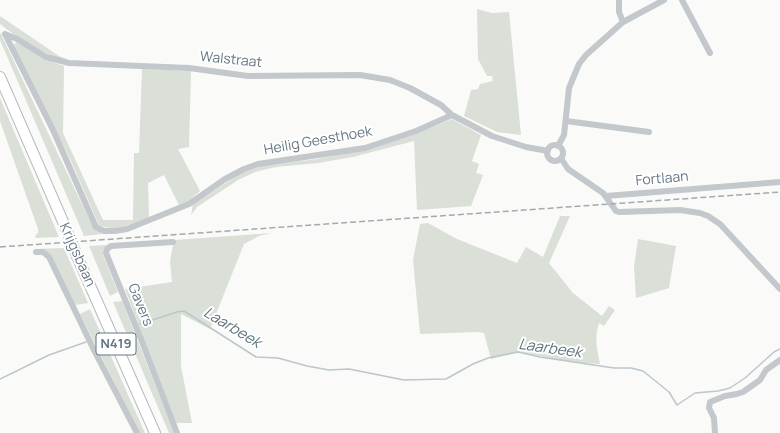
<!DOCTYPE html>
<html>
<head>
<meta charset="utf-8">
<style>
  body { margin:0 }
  canvas { display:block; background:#fafaf8 }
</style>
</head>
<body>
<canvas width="780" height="433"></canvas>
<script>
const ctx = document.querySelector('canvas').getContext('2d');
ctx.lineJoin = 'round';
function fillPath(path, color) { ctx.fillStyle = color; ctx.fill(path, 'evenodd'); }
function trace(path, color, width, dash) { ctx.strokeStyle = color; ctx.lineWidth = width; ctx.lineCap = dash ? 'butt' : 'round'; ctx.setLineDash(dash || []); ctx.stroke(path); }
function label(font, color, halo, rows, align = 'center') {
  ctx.font = font + ' Manrope,sans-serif'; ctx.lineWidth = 4; ctx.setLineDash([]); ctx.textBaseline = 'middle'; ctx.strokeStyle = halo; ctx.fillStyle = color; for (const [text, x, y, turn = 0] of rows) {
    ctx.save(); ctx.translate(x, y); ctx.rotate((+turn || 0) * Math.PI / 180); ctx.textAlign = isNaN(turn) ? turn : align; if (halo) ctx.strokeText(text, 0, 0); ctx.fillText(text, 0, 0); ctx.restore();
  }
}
fillPath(new Path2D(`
  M477,9L492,13L509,12L521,135L497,132L464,116L471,90L478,89L480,84L493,81L492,76H487L478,59Z
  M0,16L59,56L66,59L63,60C41,53 19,39 0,24Z
  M0,32L90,221L95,228L102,234L84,236L0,40Z
  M17,42L47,60L64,66L63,133L103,220H133L134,153H139L142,69L191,71L189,147L178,149L200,191L187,202L179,205L164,175L148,183L149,217C134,223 115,233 99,225L70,159L13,45Z
  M0,98L59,237L36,238L35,236L38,233V229L0,121Z
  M452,119L481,135L472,161L479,164L476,173L483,175L471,206L417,210L414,141L353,157L318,163L276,167L255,172L238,180L197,207L191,215L193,204L241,173L261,166L317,159L363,150L413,135Z
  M560,216H570L549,263L573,293L602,316L609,306L615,310L604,326L599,323C594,337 597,350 600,364L571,362L519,352L491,359L484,333L478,332L420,334L413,260L420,224L428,223L457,239L517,263L526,247L543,257Z
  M272,233L259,236L244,244L210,329L181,314V366L192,423H176L125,289L172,282L170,261L174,240Z
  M638,239L676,246L669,288L636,298L634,267Z
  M108,245L104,249L103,255L118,292L110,296L89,246Z
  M64,248L88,303L75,305L51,255C46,250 43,251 36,252L35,249Z
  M122,301L174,433H169L113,302Z
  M90,309L145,433H140L80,314Z`), '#dadfd7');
trace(new Path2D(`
  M140,324L177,312L184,311L256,357L278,358L307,366L329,370L349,369L404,380L446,379L473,364L488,358L518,352L540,357L614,368H631L643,371L669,392L677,405L695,393L718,391L730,388L745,378L774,352L780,349
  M0,379L49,355L86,342`), '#bbc7cb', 1.5);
const primary = new Path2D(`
  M0,77L64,224
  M77,256L155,433`);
trace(primary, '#b5babe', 12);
trace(new Path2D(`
  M619,0V12L623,22
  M682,0L710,53
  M5,34L53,130L96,227L104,231H115L127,229L189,204L225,179L244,169L258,164L365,148L416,131L452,115
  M5,34L17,39L46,57L69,63L189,68L248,76L360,75L390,80L410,88L441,105L452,115L492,136L526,147L548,151
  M566,121L649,132
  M547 153a8 8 0 1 1 16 0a8 8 0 1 1-16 0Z
  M558,146L564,135L569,88L579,64L586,55L623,22L664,0
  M561,158L568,169L603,193L616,211L619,212L680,210L700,213L708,216L720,224L780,289
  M606,196L780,182
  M173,242L111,246L107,249L106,253L141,339L177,433
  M36,252H43L49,257L93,348L137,433
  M715,433L714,418L709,408L710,402L725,396L737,394L743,392L760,380L766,370L780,360`), '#c3c8cc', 6);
trace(primary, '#fff', 10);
trace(new Path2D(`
  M0,247L780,192`), '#a2aab0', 1.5, [6, 3]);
const primaryBridge = new Path2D(`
  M64,224L77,256`);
trace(primaryBridge, '#b5babe', 12, []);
trace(primaryBridge, '#fff', 10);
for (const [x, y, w] of [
  [116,344,40]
]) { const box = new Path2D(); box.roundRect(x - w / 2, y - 11, w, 22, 3); ctx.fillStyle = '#fff'; ctx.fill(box); trace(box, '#657683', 1); }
label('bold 13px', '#657683', null, [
  ["N419",116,344]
]);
label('14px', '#657683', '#fff', [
  ["Walstraat",231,60,6],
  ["Heilig Geesthoek",318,141,-10],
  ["Fortlaan",662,179,-5],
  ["Krijgsbaan",77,255,66],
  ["Gavers",140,305,68]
]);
label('italic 15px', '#60757c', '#fff', [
  ["Laarbeek",232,328,31],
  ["Laarbeek",550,349,8]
]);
</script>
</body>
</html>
